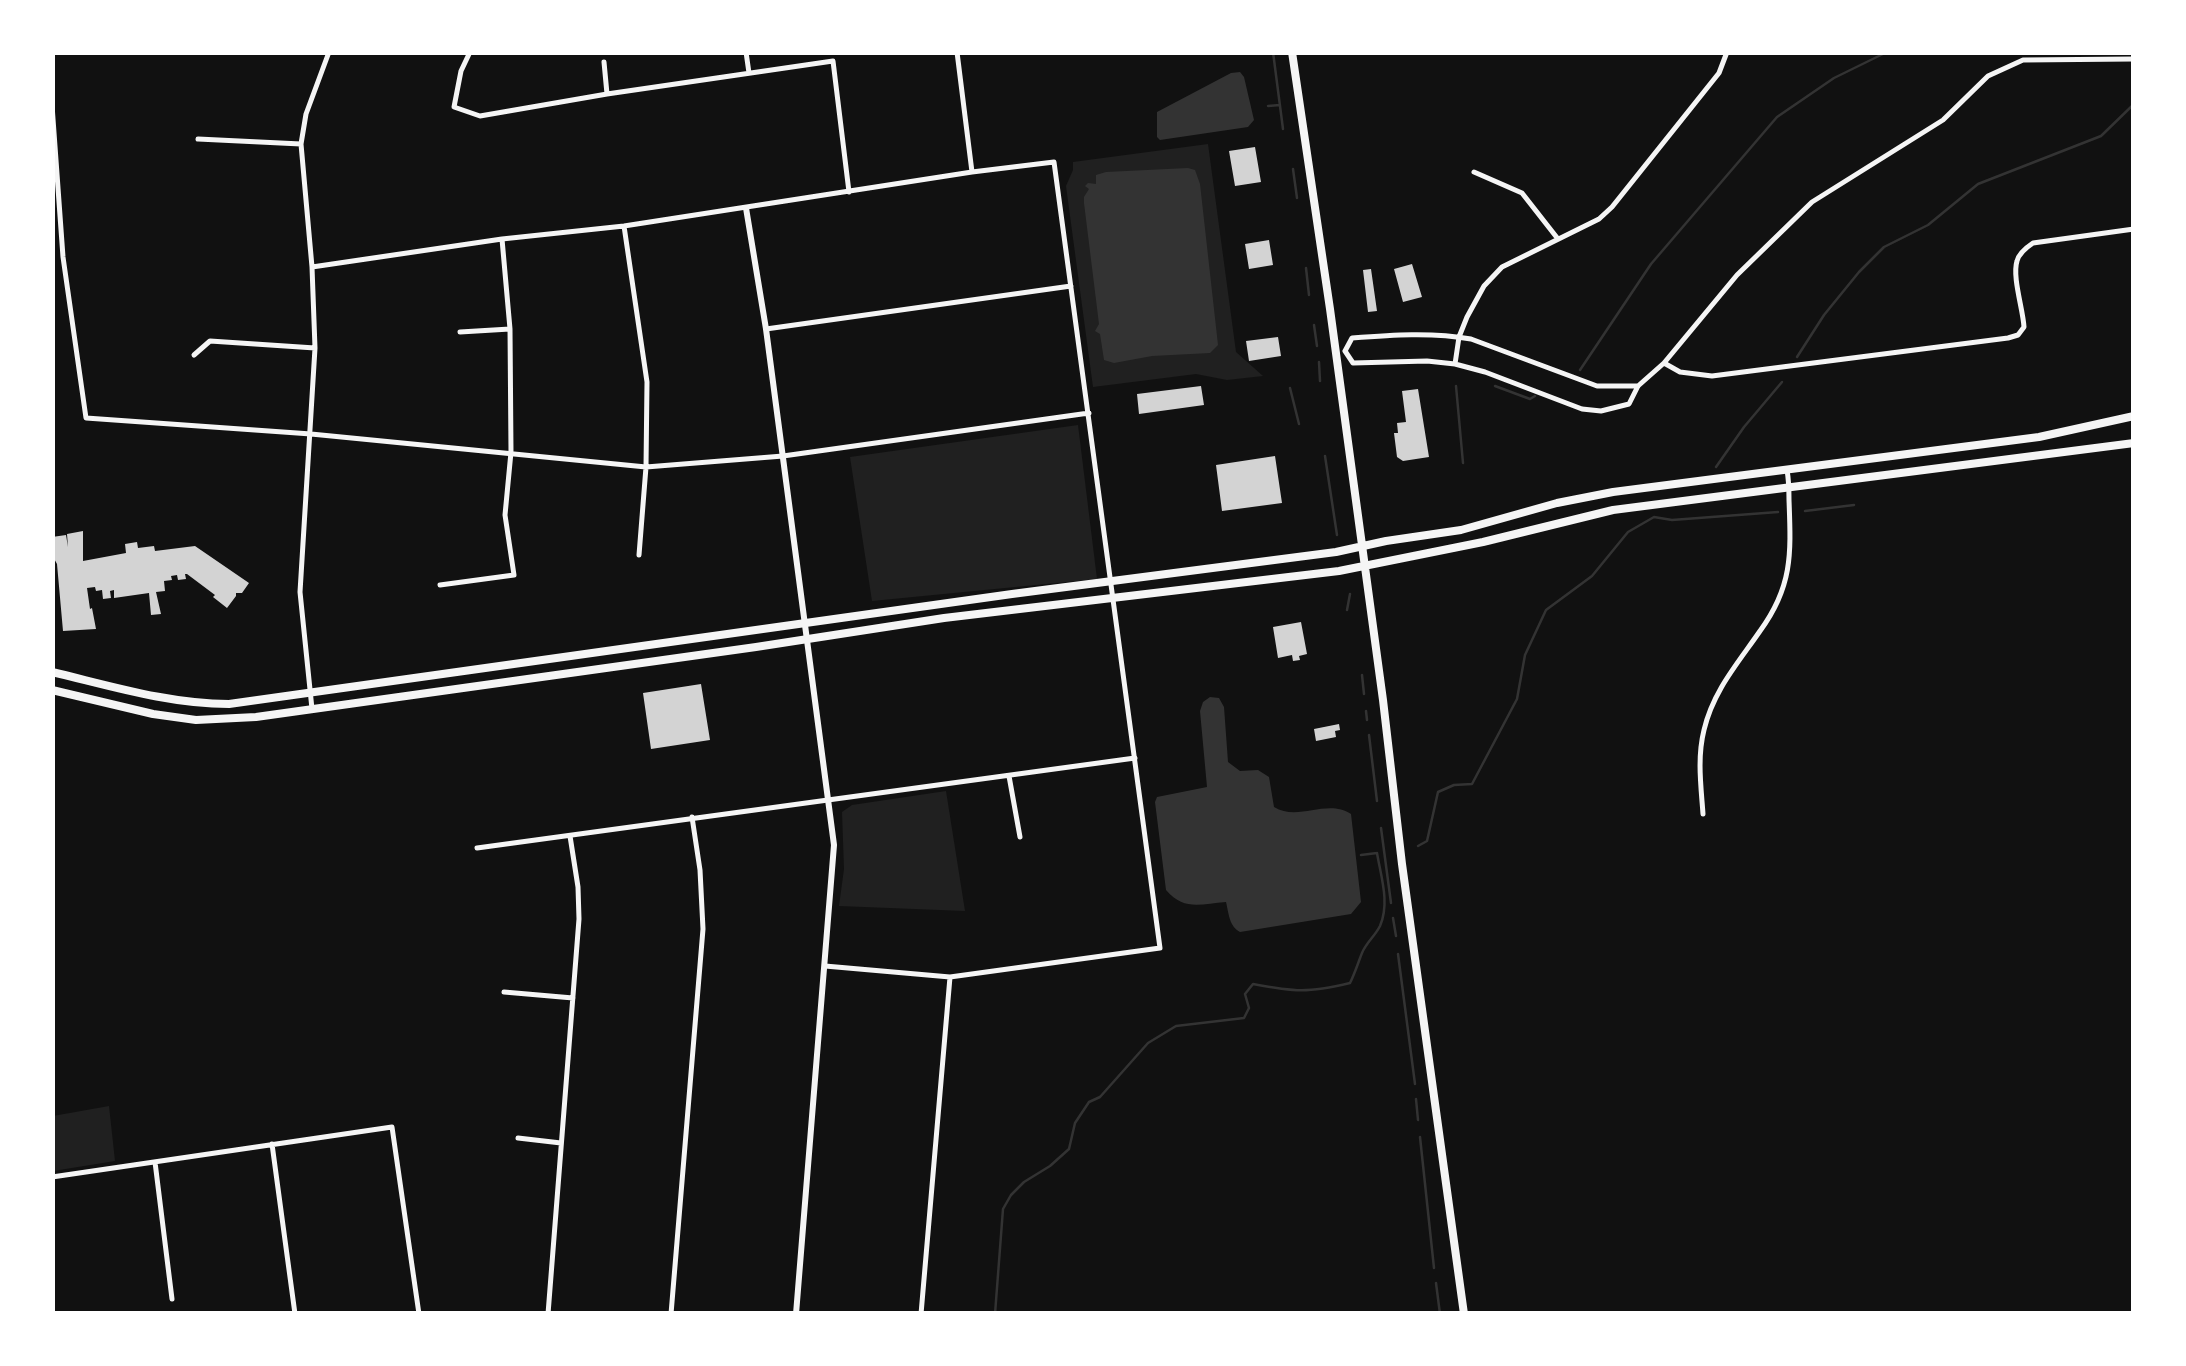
<!DOCTYPE html>
<html>
<head>
<meta charset="utf-8">
<style>
  body { margin:0 }
  #map { position:relative; width:2186px; height:1366px; overflow:hidden; background:#111; font-family:"Asap Condensed",sans-serif }
  canvas { display:block }
  .frame { position:absolute; inset:0; border:55px solid #fff; pointer-events:none }
</style>
</head>
<body>
<div id="map">
<canvas width="2186" height="1366"></canvas>
<div class="frame"></div>
</div>
<script>
const ctx = document.querySelector('canvas').getContext('2d');
ctx.lineJoin = 'round';
function fillPath(path, color) { ctx.fillStyle = color; ctx.fill(path, 'evenodd'); }
function trace(path, color, width, dash) { ctx.strokeStyle = color; ctx.lineWidth = width; ctx.lineCap = dash ? 'butt' : 'round'; ctx.setLineDash(dash || []); ctx.stroke(path); }
fillPath(new Path2D(`
  M1208,144L1236,352L1263,376L1227,380L1196,374L1093,387L1066,186L1073,170V162Z
  M1078,425L1097,579L872,601L850,457Z
  M946,791L965,911L839,906L844,869L842,812L852,805Z
  M109,1106L115,1161L53,1171V1116Z`), '#202020');
fillPath(new Path2D(`
  M1240,72L1244,77L1254,120L1248,127L1160,140L1157,137V112L1231,73Z
  M1188,168L1195,170L1200,184L1218,345L1210,353L1152,356L1114,363L1104,360L1100,334L1095,331L1099,324L1084,203V197L1089,189L1085,186L1088,183L1096,184V175L1106,172Z
  M1210,697L1219,698L1224,707L1228,762L1240,771L1258,770L1269,777L1274,807C1298,822 1327,798 1351,814L1361,902L1351,914L1240,932C1229,926 1229,914 1226,902C1200,904 1184,911 1166,890L1155,802L1157,797L1207,787L1200,711L1203,702Z`), '#333');
trace(new Path2D(`
  M1273,52L1283,129
  M1268,106L1280,105
  M1293,169L1297,198
  M1306,268L1309,295
  M1314,325L1317,346
  M1797,357L1824,315L1859,272L1884,247L1928,225L1978,184L2101,136L2134,104
  M1319,362L1320,381
  M1580,370L1651,264L1777,117L1834,78L1887,52
  M1456,386L1463,463
  M1495,386L1530,399L1535,396
  M1290,388L1299,424
  M1325,456L1337,535
  M1716,467L1744,427L1782,382
  M1805,511L1854,505
  M1347,610L1350,594
  M1362,675L1364,694
  M1366,711L1367,720
  M1369,735L1377,801
  M1381,828L1391,903
  M1418,846L1427,841L1438,792L1454,785L1472,784L1517,699L1525,655L1546,610L1592,576L1628,532L1654,517L1672,520L1778,512
  M1361,855L1377,853
  M1393,918L1396,936
  M1398,954L1415,1084
  M1416,1099L1418,1120
  M1420,1137L1434,1268
  M1436,1283L1440,1314
  M995,1314L1003,1209L1011,1195L1024,1182L1050,1166L1069,1149L1075,1123L1089,1102L1100,1097L1148,1043L1176,1026L1244,1018L1249,1008L1245,994L1253,984C1295,992 1308,993 1350,983C1355,973 1358,963 1362,953C1366,943 1375,936 1380,926C1390,903 1381,877 1377,853`), '#333', 2.5);
fillPath(new Path2D(`
  M1255,147L1261,182L1235,186L1229,151Z
  M1269,240L1273,265L1249,269L1245,244Z
  M1412,264L1422,297L1403,302L1394,269Z
  M1371,269L1377,311L1368,312L1363,270Z
  M1278,337L1281,356L1249,361L1246,341Z
  M1201,386L1204,405L1139,414L1137,394Z
  M1418,389L1429,457L1403,461L1397,457L1394,433H1398L1397,423L1406,422L1402,391Z
  M1275,456L1282,503L1222,511L1216,465Z
  M83,531V561L126,553L125,544L137,542L138,548L154,546L155,551L195,546L249,583L242,593H236V596L227,608L213,597L215,595L187,574H185L186,579L178,580L177,575L171,576L172,580L164,581L165,591L156,592L161,614L151,615L149,593L114,598V590L110,591L111,598L103,599L102,590L96,591L95,587L87,588L90,609L92,608L96,629L63,631L57,564L52,555V537L66,535L68,547L67,534Z
  M1301,622L1307,654L1299,656L1300,660L1293,661L1292,655L1278,658L1273,627Z
  M701,684L710,740L651,749L643,693Z
  M1339,724L1340,730L1335,731L1336,737L1316,741L1314,729Z`), '#d3d3d3');
trace(new Path2D(`
  M470,52L461,71L454,107L480,116L607,94L833,61L849,192
  M746,52L749,73
  M957,52L972,172
  M604,62L607,94
  M52,105L63,257L86,418L311,434L646,467L783,456L1089,413
  M198,139L301,144
  M1474,172L1522,193L1558,239
  M624,226L647,382L646,467L639,555
  M312,267L502,239L624,226L972,172L1054,162L1160,948L950,977L825,966
  M766,329L1071,286
  M460,332L510,329
  M1345,351L1353,363L1427,361L1455,364L1485,372L1582,409L1601,411L1629,404L1638,386L1664,363L1737,275L1812,202L1943,120L1988,76L2023,60L2134,59
  M1345,351L1352,338C1391,335 1432,332 1471,339L1597,386H1638
  M194,355L210,341L315,348
  M1664,363L1680,372L1712,376L2008,338L2018,335L2024,327C2023,309 2012,277 2017,261C2019,253 2027,247 2033,243L2134,229
  M1455,364L1459,337L1467,317L1484,286L1502,267L1599,219L1612,207L1719,73L1727,52
  M440,585L514,575L505,515L511,452L510,329L502,239
  M312,709L300,592L315,348L312,267L301,144L306,114L329,52
  M1009,776L1020,837
  M1703,814C1701,786 1697,758 1704,730C1713,691 1738,663 1760,631C1793,586 1791,553 1789,500C1789,489 1789,481 1787,470
  M477,848L1135,758
  M504,992L573,998
  M518,1138L561,1143
  M272,1144L295,1314
  M155,1162L172,1299
  M52,1177L392,1127L419,1314
  M548,1314L579,919L578,887L570,836
  M671,1314L703,929L700,870L692,817
  M921,1314L950,977`), '#f5f5f5', 5);
trace(new Path2D(`
  M746,208L766,329L834,845L796,1314`), '#f5f5f5', 6);
trace(new Path2D(`
  M1292,52L1330,309L1383,700L1402,864L1464,1314
  M52,672C111,686 169,704 229,704L1012,594L1336,552L1386,541L1461,530L1557,503L1613,492L2039,437L2134,416
  M52,690L153,714L196,720L256,717L756,647L944,618L1339,571L1483,542L1613,510L2134,443`), '#f5f5f5', 8);
</script>
</body>
</html>
